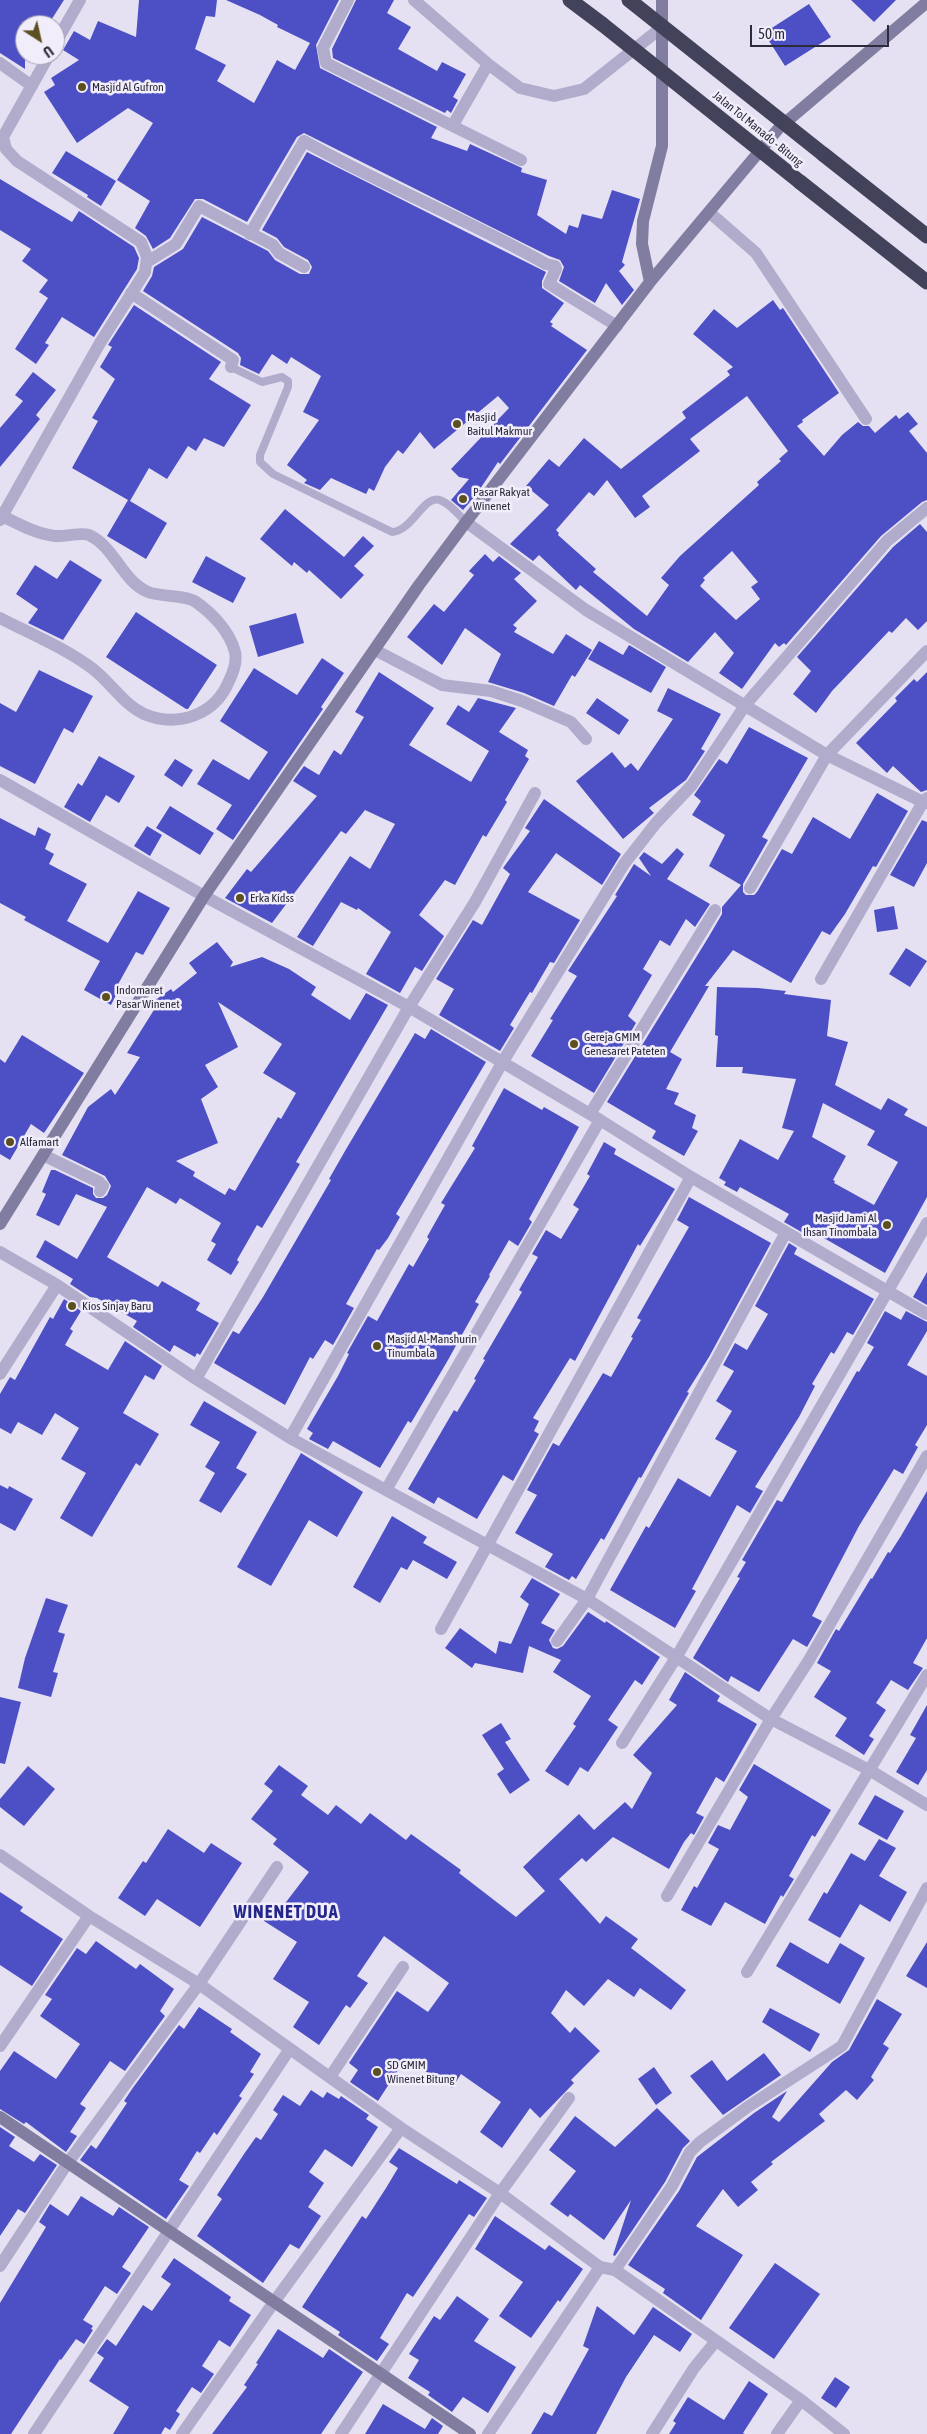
<!DOCTYPE html>
<html>
<head>
<meta charset="utf-8">
<style>
  body { margin:0 }
  #map { position:relative; width:927px; height:2434px; overflow:hidden; background:#e5e1f3; font-family:"Asap Condensed",sans-serif }
  canvas { display:block }
  .north { position:absolute; left:15px; top:15px; width:50px; height:50px; box-sizing:border-box; background:#f1edfa; border:1px solid #a29fad; border-radius:50%; rotate:145deg; font-size:14px; font-weight:700; line-height:20px; text-align:center; color:#2c2b3a }
  .north::after { content:''; display:block; margin:auto; width:18px; height:22px; background:#5c4f20; clip-path:polygon(50% 0,100% 100%,50% 72%,0 100%) }
  .scale { position:absolute; left:750px; top:25px; width:139px; height:22px; box-sizing:border-box; border:2px solid #2c2b3a; border-top:0; padding-left:6px; font-size:15px; line-height:18px; white-space:nowrap; color:#2c2b3a; -webkit-text-stroke:4px #f1edfa; paint-order:stroke }
</style>
</head>
<body>
<div id="map">
<canvas width="927" height="2434"></canvas>
<div class="north">U</div>
<div class="scale">50 m</div>
</div>
<script>
const ctx = document.querySelector('canvas').getContext('2d');
ctx.lineJoin = 'round';
function fillPath(path, color) { ctx.fillStyle = color; ctx.fill(path, 'evenodd'); }
function trace(path, color, width, dash) { ctx.strokeStyle = color; ctx.lineWidth = width; ctx.lineCap = dash ? 'butt' : 'round'; ctx.setLineDash(dash || []); ctx.stroke(path); }
function label(font, color, halo, rows, align = 'center') {
  ctx.font = font + ' "Asap Condensed",sans-serif'; ctx.lineWidth = 5; ctx.setLineDash([]); ctx.textBaseline = 'middle'; ctx.strokeStyle = halo; ctx.fillStyle = color; for (const [text, x, y, turn = 0] of rows) {
    ctx.save(); ctx.translate(x, y); ctx.rotate((+turn || 0) * Math.PI / 180); ctx.textAlign = isNaN(turn) ? turn : align; if (halo) ctx.strokeText(text, 0, 0); ctx.fillText(text, 0, 0); ctx.restore();
  }
}
fillPath(new Path2D(`
  M0,0H64L48,25H25V69L0,53Z
  M139,0H217L215,17L206,16L195,49L226,65L217,81L254,103L277,60L295,70L310,43L277,27L278,25L260,15L226,0H339L316,45L320,68L437,127L431,138L467,151L470,144L522,168L521,172L547,180L537,215L566,234L569,225L578,228L582,214L602,219L612,190L640,199L622,262L625,265L619,271L634,290L622,305L606,283L595,303L559,281L564,267L560,260L549,256L304,133L297,137L247,222L203,199H195L170,238L153,249L146,236L135,228L150,201L117,180L153,123L128,108L77,143L44,92L55,85L51,78L79,60L63,50L74,31L90,40L98,21L136,37Z
  M356,0H394L387,13L411,27L398,49L437,71L442,62L466,74L453,97L458,100L451,113L447,110L445,113L333,58L332,49Z
  M851,0H896L874,22Z
  M809,4L831,37L785,66L764,33Z
  M66,151L116,181L101,206L87,197L88,195L52,173Z
  M307,152L546,272L542,281V288L564,303L550,322L553,324L551,326L587,350L500,464L498,462L476,495L463,510L451,500L469,479L459,477L451,469L509,408L498,396L434,449L420,432L403,454L398,450L385,467L374,491L369,488L366,494L331,478L320,490L304,483L307,480L287,465L319,420L303,412L321,376L291,357L287,364L272,354L259,374L240,365L241,358L238,353L143,291L152,276L154,267L183,249L202,217L268,251L275,260L300,274H309L312,267L308,260L284,247L277,238L262,230Z
  M0,179L72,222L79,211L134,247L139,258L137,269L94,337L62,317L45,343L49,345L36,364L15,349L48,298L39,292L48,280L22,261L31,249L0,230Z
  M773,300L780,310L783,308L839,393L802,420L803,422L797,426L824,456L842,435L858,422L863,426H869L875,433L896,415L899,419L908,412L918,424L909,431L927,453V500L922,502L881,536L786,645L784,643L779,647L775,643L742,689L719,673L734,653L715,632L688,662L634,629L580,585L576,590L539,555L533,561L510,544L549,505L526,486L549,459L559,467L584,438L621,469L686,418L682,412L730,375L727,371L733,367L693,334L714,309L737,328ZM747,396L788,451L779,459L781,461L757,482L759,485L680,556L661,578L669,585L647,616L593,572L596,569L558,535L559,533L556,530L589,492L594,496L607,480L635,518L650,507L642,496L700,451L690,439ZM732,551L758,582L751,587L760,599L736,620L700,586L705,580L703,578Z
  M134,305L221,362L209,379L251,405L224,447L204,438L196,451L188,446L167,479L149,468L130,501L167,523L146,559L107,536L128,500L72,468L98,421L92,418L115,379L100,367L112,347L108,345Z
  M33,372L56,390L36,415L40,419L0,467V428L23,401L15,395Z
  M285,509L344,557L363,536L374,546L354,566L364,575L341,599L309,570L307,573L294,562L292,566L260,539Z
  M920,524L927,532V621L918,630L906,618L892,633L889,631L832,691L816,713L793,694L811,671L797,657L893,547Z
  M485,554L493,562L499,556L521,573L514,579L537,601L513,625L517,628L514,632L553,654L566,634L592,650L575,677L572,675L554,706L524,693L488,682L501,654L465,628L442,665L407,637L434,604L444,612L474,575L469,571Z
  M206,556L246,578L233,603L192,582Z
  M70,560L102,580L63,640L28,623L38,609L16,594L35,565L57,579Z
  M136,612L217,665L188,709H186L106,657Z
  M296,613L304,643L258,657L249,626Z
  M599,641L623,655L629,645L666,667L651,693L588,659Z
  M322,658L344,673L321,707L323,709L233,840L216,829L232,805L197,784L213,759L249,780L268,752L220,721L254,668L297,695Z
  M39,670L93,696L73,733L64,728L35,784L0,766V703L16,712Z
  M379,672L434,708L409,745L471,782L489,751L446,724L458,705L469,712L478,698L516,708L499,732L528,750L525,756L529,759L505,800L507,802L486,837L483,835L455,885L445,880L419,915L444,936L422,971L415,967L400,993L366,974L391,932L358,908L357,910L341,902L313,946L297,937L350,856L370,869L395,824L365,810L346,834L341,831L272,923L225,898L247,869L251,872L317,796L293,781L304,766L319,775L334,750L341,755L364,717L355,712Z
  M927,672V790L921,792L893,766L887,773L856,743L897,701L895,698L914,679L917,682Z
  M668,688L721,714L701,749L705,751L686,780L649,808L654,813L623,839L576,781L612,752L625,768L631,763L638,771L673,719L657,711Z
  M597,698L629,720L619,735L586,713Z
  M749,727L808,758L762,837L768,840L743,884V892L746,895H754L757,892L782,849L792,854L813,817L850,839L877,793L908,811L876,867L873,866L845,914L830,935L822,931L791,983L733,950L705,986H709L670,1052L682,1059L666,1089L679,1093L674,1104L696,1115L692,1128L698,1131L684,1156L652,1138L656,1131L607,1102L708,938L722,914V907L741,885L709,866L725,835L692,815L701,801L694,795L719,759L727,764Z
  M99,756L135,776L119,803L106,795L90,822L64,807L78,783L82,786Z
  M175,759L193,770L182,787L164,775Z
  M544,799L621,854L602,885L556,853L528,892L580,920L554,963L550,962L532,993L530,992L510,1025L514,1028L500,1051L439,1015L454,989L436,979L473,920L482,925L510,874L503,868L530,831L525,828Z
  M170,806L214,833L200,855L156,828Z
  M0,818L35,836L38,827L51,834L45,849L54,854L49,864L87,884L67,921L108,943L138,891L170,908L143,955L136,952L116,988L119,989L111,1005L84,990L100,961L24,920L26,917L0,903Z
  M922,820L927,822V863L914,887L890,875Z
  M147,826L162,835L150,856L134,846Z
  M677,848L684,854L667,879L710,904L695,927L686,919L670,946L660,940L643,969L652,975L628,1016L636,1023L594,1093L531,1056L553,1020L550,1019L577,976L568,971L617,896L615,895L631,869L634,864L651,876L639,858L644,852L662,864Z
  M894,906L898,929L877,932L874,910Z
  M217,942L233,962L230,967L262,957L289,969L316,987L311,995L350,1020L366,993L388,1005L296,1162L300,1164L271,1213L262,1228L257,1225L237,1260L239,1262L231,1275L207,1260L216,1244L211,1241L221,1223L180,1198L176,1204L147,1187L107,1257L158,1287L162,1281L200,1303L196,1310L219,1323L200,1355L197,1353L195,1357L174,1345L170,1352L133,1327L137,1321L97,1298L90,1297L70,1284L73,1279L36,1257L45,1240L77,1259L107,1207L76,1194L59,1226L36,1215L46,1194L42,1192L51,1170H55L93,1188V1194L96,1198H103L107,1195L111,1186L105,1176L62,1155L88,1107L111,1089L115,1095L140,1057L127,1053L157,1005L154,1001L171,989L173,992L197,973L189,963ZM218,1002L282,1044L263,1073L296,1093L281,1119L278,1117L235,1191L229,1188L225,1195L193,1176L195,1172L176,1161L218,1143L201,1099L218,1087L205,1065L238,1047Z
  M906,948L927,961L910,987L889,974Z
  M717,987L758,988L786,991L784,994L831,1000L827,1036L848,1042L835,1085L881,1110L888,1098L908,1109L904,1115L927,1127V1197L885,1273L808,1229L805,1234L784,1222L789,1214L740,1187L737,1192L724,1185L726,1182L719,1178L740,1139L778,1160L794,1131L782,1128L796,1079L742,1073L743,1067H716L718,1036L715,1035ZM823,1103L875,1131L867,1145L898,1162L874,1205L834,1183L835,1181L833,1180L846,1156L812,1137Z
  M431,1029L486,1062L396,1214L400,1217L388,1238L379,1250L377,1249L346,1304L354,1308L333,1345L325,1340L313,1359L310,1357L285,1405L214,1363L233,1331L239,1334L263,1297L331,1180L329,1179L345,1151L415,1033L425,1039Z
  M22,1035L84,1073L44,1133L31,1124L10,1160L0,1154V1059L5,1063Z
  M504,1088L542,1110L544,1107L579,1127L529,1219L532,1222L518,1246L509,1240L489,1275L490,1276L475,1302L479,1304L448,1360L411,1423L408,1421L380,1468L333,1441L328,1449L309,1439L313,1433L307,1429L338,1376L349,1354L347,1353L368,1316L377,1321L409,1264L413,1267L429,1239L427,1237L445,1205L441,1203L475,1148L472,1146Z
  M604,1142L616,1149L614,1154L675,1189L640,1246L638,1244L575,1361L570,1358L533,1418L539,1421L534,1431L539,1434L513,1481L503,1475L477,1519L438,1497L434,1504L408,1489L454,1410L457,1412L476,1380L474,1379L485,1360L483,1359L522,1292L519,1290L538,1257L532,1254L546,1230L561,1239L579,1209L573,1205L590,1176L587,1174Z
  M689,1197L771,1243L709,1357L687,1392L689,1393L656,1451L641,1478L639,1477L604,1540L601,1538L576,1579L572,1576L569,1580L545,1567L553,1554L515,1533L537,1495L527,1490L553,1443L559,1446L603,1373L611,1377L633,1338L631,1337L641,1320L637,1318L689,1227L677,1220Z
  M789,1243L797,1248L794,1254L874,1299L853,1335L847,1332L834,1354L831,1352L812,1384L815,1386L799,1417L755,1487L763,1491L750,1513L737,1505L692,1589L696,1591L675,1628L610,1590L646,1526L649,1528L678,1478L710,1497L737,1451L715,1439L732,1411L716,1401L734,1371L723,1365L735,1343L747,1350L768,1314L755,1306Z
  M927,1272V1305L913,1297Z
  M64,1299L81,1311L70,1329L73,1331L65,1345L108,1370L125,1341L162,1366L154,1380L145,1375L123,1413L159,1434L140,1466L136,1463L92,1537L60,1518L86,1473L61,1459L79,1428L55,1413L42,1435L18,1422L11,1434L0,1428V1394L10,1377L15,1380L50,1317L53,1319Z
  M885,1311L901,1320L906,1311L927,1322V1331L907,1365L927,1376V1425L915,1445L918,1447L903,1474L894,1469L859,1526L812,1616L822,1621L807,1647L793,1639L759,1692L731,1676L728,1682L693,1658L740,1578L737,1577L746,1562L742,1560L777,1500L782,1502L857,1371L859,1372L874,1347L867,1343Z
  M204,1401L257,1432L236,1468L247,1474L221,1513L199,1501L215,1473L205,1467L220,1442L190,1425Z
  M301,1453L363,1492L337,1537L309,1520L271,1586L237,1567Z
  M0,1485L8,1489L9,1486L33,1499L15,1531L0,1523Z
  M927,1491V1638L913,1663L923,1668L908,1690L891,1680L876,1703L886,1710L869,1736L874,1739L864,1755L835,1736L847,1718L814,1697L831,1671L817,1663L836,1629L839,1631L871,1578L872,1579L888,1552L890,1553L901,1536Z
  M392,1516L427,1537L423,1543L457,1562L447,1579L413,1560L407,1570L401,1567L380,1603L353,1587Z
  M532,1578L560,1594L541,1623L555,1630L549,1640L553,1648L557,1649L563,1646L588,1612L605,1623L606,1621L660,1657L642,1685L635,1680L608,1720L618,1727L588,1772L580,1767L568,1786L545,1771L576,1726L573,1724L591,1696L553,1672L561,1660L529,1646L523,1673L475,1663L472,1668L445,1648L460,1628L496,1654L499,1641L511,1644L529,1604L520,1597Z
  M46,1598L68,1605L58,1632L65,1634L53,1672L58,1673L51,1697L18,1688L25,1658Z
  M685,1672L720,1696L717,1701L757,1724L724,1782L716,1777L696,1813L704,1817L694,1835L691,1833L684,1842L669,1869L613,1837L586,1862L582,1858L559,1879L600,1924L606,1916L638,1939L631,1948L686,1990L671,2010L640,1988L634,1997L608,1979L584,2006L566,1990L551,2013L570,2033L575,2027L600,2051L571,2080L574,2083L540,2118L530,2108L502,2148L480,2132L501,2102L461,2074L452,2088L411,2062L409,2064L404,2061L378,2101L350,2082L358,2070L349,2063L397,1991L428,2012L449,1983L384,1936L357,1976L368,1983L350,2008L346,2005L319,2045L293,2027L309,2002L273,1979L297,1942L264,1921L274,1906L280,1910L309,1872L273,1844L277,1839L251,1819L273,1791L264,1784L279,1765L308,1786L301,1795L328,1815L336,1805L361,1824L370,1813L406,1840L411,1834L461,1870L459,1873L516,1917L545,1891L523,1867L579,1814L594,1830L625,1802L632,1809L652,1773L633,1755L677,1705L669,1700Z
  M0,1697L21,1702L5,1764L0,1763Z
  M927,1705V1770L918,1785L896,1772L916,1738L910,1735Z
  M501,1723L511,1739L505,1742L530,1780L510,1794L497,1774L504,1769L482,1735Z
  M754,1764L831,1810L815,1837L812,1835L789,1876L794,1879L783,1897L781,1895L765,1924L725,1902L711,1926L681,1910L694,1886L697,1888L719,1849L708,1843L718,1825L730,1830L748,1797L739,1790Z
  M28,1766L55,1789L24,1826L0,1807V1799Z
  M875,1795L904,1811L887,1840L858,1824Z
  M168,1829L204,1853L211,1843L242,1863L200,1927L157,1899L145,1916L118,1898L143,1861L146,1863Z
  M879,1839L896,1848L879,1876L907,1892L890,1922L860,1904L840,1938L808,1920L824,1892L827,1894L851,1853L865,1861Z
  M0,1892L23,1907L20,1911L63,1939L32,1986L0,1965Z
  M96,1941L136,1969L140,1964L174,1989L160,2011L165,2016L125,2071L110,2061L80,2104L86,2108L70,2132L77,2136L66,2152L26,2122L24,2124L0,2109V2071L14,2051L56,2079L80,2044L40,2016L52,1999L45,1995L77,1948L86,1954Z
  M790,1942L828,1964L840,1943L865,1958L840,2004L776,1966Z
  M927,1942V1988L906,1976Z
  M877,1999L902,2014L883,2044L889,2048L871,2077L874,2080L857,2100L846,2090L819,2114L825,2121L771,2162L773,2164L751,2182L758,2190L738,2207L723,2189L696,2226L743,2255L701,2320L663,2293L665,2289L628,2265L679,2191L697,2157L754,2113L787,2091L772,2117L779,2122L832,2062L849,2050Z
  M199,2007L232,2029L230,2032L261,2054L250,2072L254,2074L239,2096L242,2098L217,2135L214,2132L200,2153L197,2151L179,2180L189,2186L166,2219L80,2160L91,2145L96,2149L127,2103L124,2101L132,2089L179,2025L184,2029Z
  M770,2008L820,2034L810,2052L762,2022Z
  M764,2053L781,2075L723,2115L690,2076L712,2060L727,2081Z
  M654,2067L672,2093L656,2105L638,2079Z
  M311,2090L323,2098L327,2092L339,2099L341,2096L369,2115L366,2119L378,2127L352,2167L325,2149L309,2172L324,2183L308,2207L321,2216L299,2249L290,2244L263,2283L197,2236L222,2199L217,2195L244,2154L256,2137L261,2140L278,2114L273,2110L283,2095L300,2106Z
  M657,2108L690,2141L683,2148L665,2182L615,2256L613,2255L631,2200L604,2240L570,2214L568,2217L550,2204L576,2171L549,2150L575,2116L615,2147Z
  M0,2127L15,2137L9,2146L34,2162L40,2154L57,2165L25,2213L18,2209L0,2236Z
  M399,2148L457,2184L459,2180L487,2198L474,2217L469,2214L413,2297L407,2293L380,2338L389,2344L377,2361L338,2335L340,2332L302,2307L362,2216L366,2219L386,2188L398,2168L389,2162Z
  M81,2196L113,2216L119,2207L149,2227L122,2267L131,2273L117,2294L105,2286L83,2320L93,2326L91,2329L93,2330L84,2344L76,2339L61,2360L60,2359L11,2434H0V2303L46,2227L39,2222L50,2204L68,2216Z
  M495,2216L545,2250L549,2245L583,2269L560,2302L558,2300L531,2338L499,2316L523,2282L475,2249Z
  M174,2258L231,2297L229,2301L251,2315L230,2347L219,2340L202,2366L214,2374L201,2393L192,2387L176,2411L180,2414L170,2430L165,2427L161,2434H113L129,2407L89,2381L104,2358L97,2353L107,2339L116,2346L143,2305L152,2311L171,2284L161,2277Z
  M775,2263L820,2294L774,2359L729,2328Z
  M457,2296L489,2319L474,2341L516,2367L488,2413L463,2397L452,2412L428,2395L430,2392L408,2378L419,2360L409,2354L434,2316L440,2320Z
  M597,2306L634,2335L653,2307L692,2334L680,2352L654,2335L626,2377L596,2434H531L544,2412L552,2416L589,2349L583,2346Z
  M278,2329L323,2358L329,2349L363,2372L321,2434H212L247,2387L244,2385L258,2364L256,2363Z
  M835,2377L850,2387L836,2408L821,2398Z
  M749,2381L768,2394L743,2433L745,2434H669L676,2423L673,2421L688,2397L724,2420Z
  M383,2404L425,2429L432,2418L443,2426L438,2434H365Z`), '#4d50c5');
trace(new Path2D(`
  M231,367L262,382L282,377L288,381V387L260,455V462L273,474L392,532C413,531 425,491 442,501C451,505 459,515 466,522`), '#b2accc', 8);
trace(new Path2D(`
  M348,0L323,48L326,63L521,160
  M414,0L488,64L520,88L554,96L584,89L661,28
  M55,44L80,0
  M0,63L32,86
  M453,125L488,64
  M709,212L756,253L866,419
  M250,234L304,141C383,186 467,219 546,264L555,266L556,269L549,284L617,326
  M147,262L176,244L199,206L273,245L279,253L304,267
  M131,293L230,358L233,360L231,367
  M0,520L100,343L145,272L147,257L141,242L17,161L6,149L3,137L49,55
  M466,522L586,610L827,755L923,802L927,798
  M0,618C31,634 65,648 93,669C111,683 123,704 144,714C178,728 215,715 229,681C233,673 237,661 235,652C230,632 213,614 196,602C186,595 161,597 148,592C122,581 115,547 89,535C81,532 64,537 55,536C36,534 19,524 2,516
  M375,650L442,685L491,691L522,701L571,722L586,739
  M0,780L204,896L409,1007L600,1120L691,1177L927,1314
  M750,888L827,755L927,651
  M821,979L923,802L927,803
  M590,1114L715,910
  M43,1155L99,1182L103,1186L100,1191
  M0,1252L57,1285L196,1379L290,1438L587,1599L771,1719L871,1771L927,1805
  M0,1374L57,1285
  M196,1379L409,1007L475,902L535,793
  M290,1438L502,1063L624,864L656,823L692,785L746,704L887,541L927,508
  M386,1490L600,1120
  M441,1629L691,1177
  M557,1641L587,1599L786,1232
  M622,1743L677,1656L927,1223
  M0,1855L89,1916L199,1984L401,2128L500,2193L600,2267L615,2270L801,2400L844,2434
  M667,1896L771,1719L809,1660L927,1456
  M747,1972L927,1675
  M0,2046L89,1916
  M330,2077L403,1967
  M0,2266L67,2164L199,1984L277,1867
  M615,2270L672,2186L690,2152L700,2142L749,2106L842,2046L927,1888
  M34,2434L289,2050
  M182,2434L274,2302L401,2128
  M341,2434L500,2193L569,2098
  M488,2434L600,2267
  M652,2434L694,2368L716,2341
  M777,2434L801,2400`), '#b2accc', 12);
trace(new Path2D(`
  M650,282L642,244L643,221L662,146V0
  M0,1224L204,896L419,585L466,522L650,282L779,128L927,2
  M0,2117L470,2434`), '#807da0', 12);
trace(new Path2D(`
  M570,0L602,24
  M823,154L927,236
  M800,182L927,282`), '#43425b', 15);
trace(new Path2D(`
  M629,0L823,154
  M602,24L800,182`), '#43425b', 15);
for (const [x, y, r, color] of [
  [82,87,5,"#5c4f20"],
  [457,424,5,"#5c4f20"],
  [463,499,5,"#5c4f20"],
  [240,898,5,"#5c4f20"],
  [106,997,5,"#5c4f20"],
  [574,1044,5,"#5c4f20"],
  [10,1142,5,"#5c4f20"],
  [887,1225,5,"#5c4f20"],
  [72,1306,5,"#5c4f20"],
  [377,1346,5,"#5c4f20"],
  [377,2072,5,"#5c4f20"]
]) { const dot = new Path2D(); dot.arc(x, y, r, 0, 2 * Math.PI); ctx.fillStyle = color; ctx.fill(dot); trace(dot, '#f1edfa', 2); }
label('12px', '#2c2b3a', '#f1edfa', [
  ["Masjid Al Gufron",92,87],
  ["Masjid",467,417],
  ["Baitul Makmur",467,431],
  ["Pasar Rakyat",473,492],
  ["Winenet",473,506],
  ["Erka Kidss",250,898],
  ["Indomaret",116,990],
  ["Pasar Winenet",116,1004],
  ["Gereja GMIM",584,1037],
  ["Genesaret Pateten",584,1051],
  ["Alfamart",20,1142],
  ["Masjid Jami Al",877,1218,"right"],
  ["Ihsan Tinombala",877,1232,"right"],
  ["Kios Sinjay Baru",82,1306],
  ["Masjid Al-Manshurin",387,1339],
  ["Tinumbala",387,1353],
  ["SD GMIM",387,2065],
  ["Winenet Bitung",387,2079]
], 'left');
label('12px', '#2c2b3a', '#f1edfa', [
  ["Jalan Tol Manado - Bitung",758,129,39]
]);
ctx.letterSpacing = '1px';
label('bold 18px', '#242788', '#f1edfa', [
  ["WINENET DUA",286,1912]
]);
ctx.letterSpacing = '0px';
</script>
</body>
</html>
